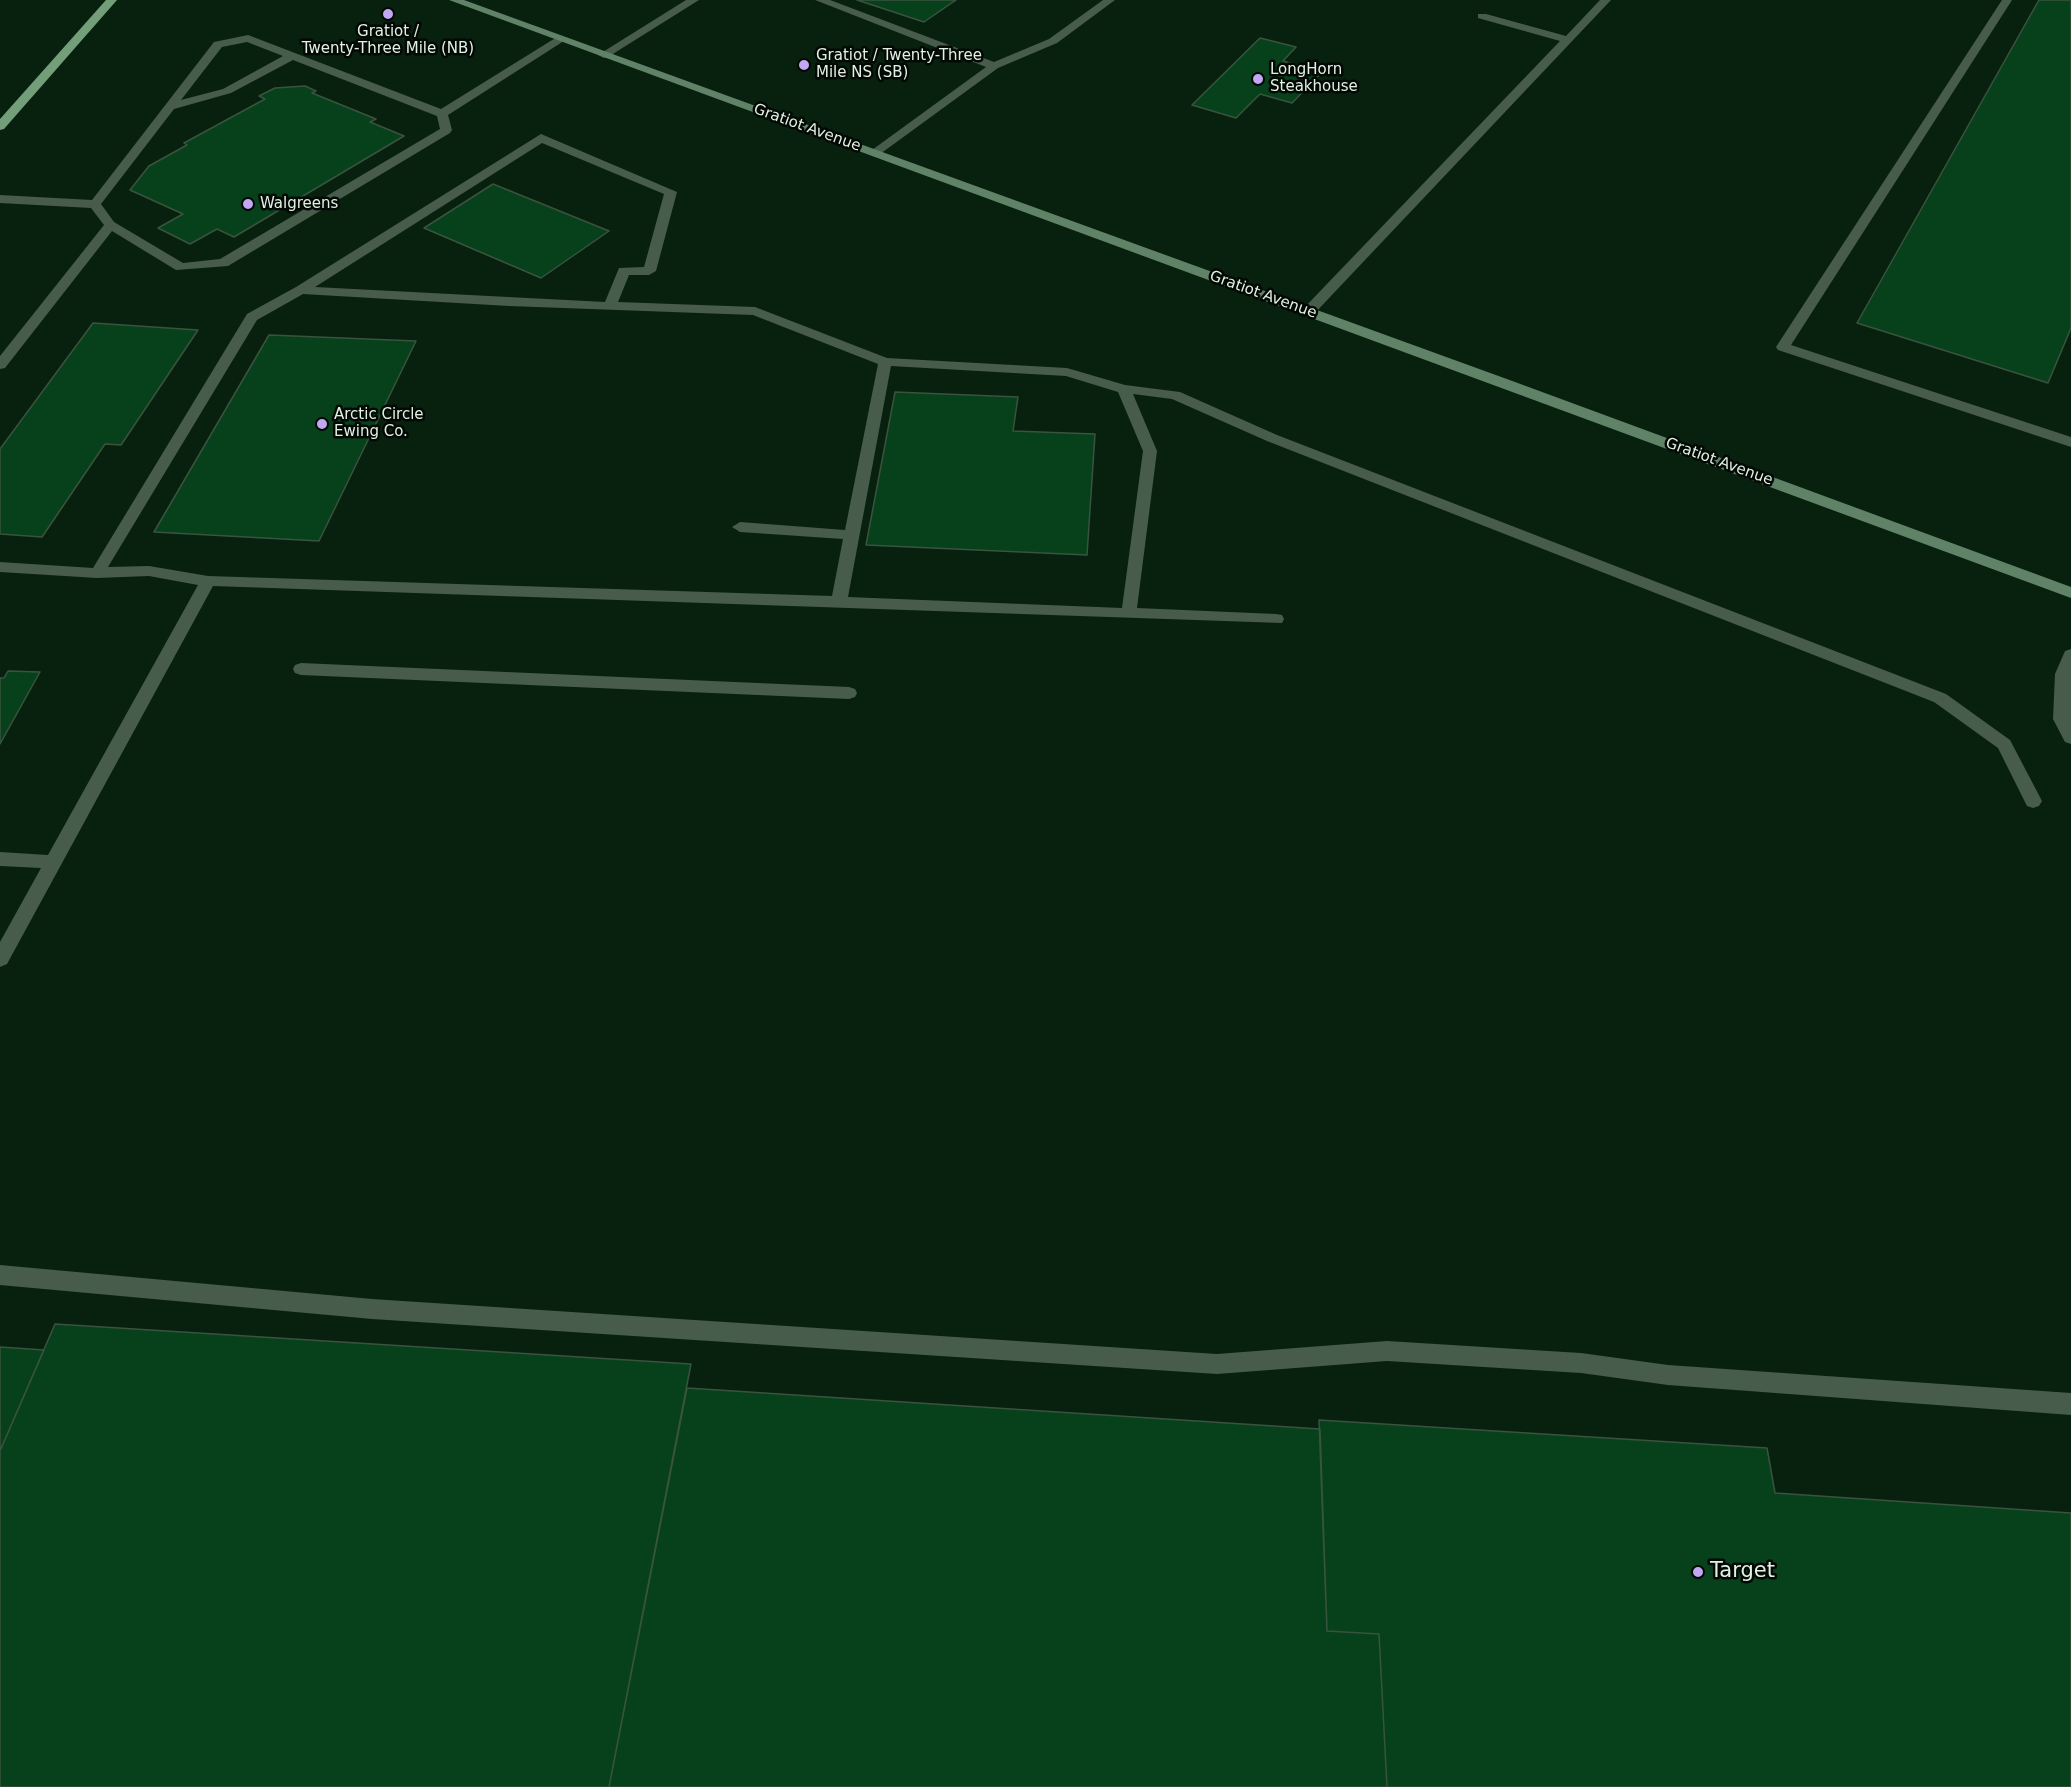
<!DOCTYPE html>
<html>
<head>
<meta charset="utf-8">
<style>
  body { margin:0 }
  canvas { display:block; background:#08200e }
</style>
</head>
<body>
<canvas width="2071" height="1787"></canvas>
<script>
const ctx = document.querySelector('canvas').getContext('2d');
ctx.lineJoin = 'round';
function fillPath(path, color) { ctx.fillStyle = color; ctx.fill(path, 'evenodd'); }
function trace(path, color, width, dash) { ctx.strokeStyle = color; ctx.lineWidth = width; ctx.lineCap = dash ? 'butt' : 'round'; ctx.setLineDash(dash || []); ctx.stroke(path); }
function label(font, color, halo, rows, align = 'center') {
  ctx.font = font + ' "DejaVu Sans",sans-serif'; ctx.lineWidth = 5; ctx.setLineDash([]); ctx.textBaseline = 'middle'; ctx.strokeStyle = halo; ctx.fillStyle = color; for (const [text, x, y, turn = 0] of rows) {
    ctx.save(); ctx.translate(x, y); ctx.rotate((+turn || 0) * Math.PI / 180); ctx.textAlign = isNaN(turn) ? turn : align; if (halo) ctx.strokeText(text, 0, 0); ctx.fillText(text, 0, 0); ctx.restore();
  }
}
const building = new Path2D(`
  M857,0H956L924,22Z
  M2039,0H2071V328L2048,383L1857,323Z
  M1260,38L1296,47L1283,61L1322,72L1292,103L1260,94L1236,118L1192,105Z
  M305,86L316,91L312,93L376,119L370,122L404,136L234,237L217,229L190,244L158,228L183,214L130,190L149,166L187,145L184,143L265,99L259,96L275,88Z
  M493,184L609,231L541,278L424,228Z
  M93,323L198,330L121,445L105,444L42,537L0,534V449Z
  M269,335L416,341L319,541L154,532Z
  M895,392L1018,397L1013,431L1095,434L1087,555L866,545Z
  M8,671L40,672L0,744V678H4Z
  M55,1324L691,1364L609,1787H0V1451Z
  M0,1347L44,1350L0,1451Z
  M687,1388L1320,1429L1327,1631L1379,1634L1387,1787H609Z
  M1319,1420L1767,1448L1775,1493L2071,1513V1787H1387L1379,1634L1327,1631Z`);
fillPath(building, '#07411b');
trace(building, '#3a533f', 1.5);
fillPath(new Path2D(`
  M686,0H699L608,57L604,58L598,55Z
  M815,0H830L994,62L1049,39L1103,0H1115L1057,43L998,68L876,157L872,156V150L986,67Z
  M1600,0H1611L1313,315H1303L1301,312L1303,309L1560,41L1478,18V14H1486L1566,36Z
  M2002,0H2012L1791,345L2071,437V447L1778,350L1776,347Z
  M248,35L441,109L557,37H565L567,39L448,115L452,130L450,133L228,266L176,270L112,231L5,368L0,369V356L104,225L91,208L0,203V195L92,200L214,42ZM247,42L283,56L223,89L181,100L222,47ZM293,60L437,116L440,129L220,259L183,263L114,222L101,204L174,109L231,93Z
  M541,134L677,192L656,271L649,275H629L618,302L755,307L887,358L1067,368L1125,385L1180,392L1277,435L1946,694L2010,740L2042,801L2039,806L2033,808L2027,806L1998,748L1934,702L1267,441L1172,399L1133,394L1157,451L1137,608L1276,614L1282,615L1284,619L1282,623L213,586L7,964L0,967V942L41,868L0,866V852L48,855L198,585L149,576L97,578L0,572V562L93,568L247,314L296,287ZM542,143L664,194L644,267L619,268L605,302L315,287ZM303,294L509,306L753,315L878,364L845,530L740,522L732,527L740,532L843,539L832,596L208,576L149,566L108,567L257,320ZM891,366L1066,376L1118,392L1143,451L1122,608L848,597Z
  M2071,649V744L2065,742L2053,719L2055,674L2065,651Z
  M301,663L849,687L855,689L857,693L855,697L849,699L301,675L295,673L293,669L295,665Z
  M0,1265L372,1299L1217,1354L1387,1341L1581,1353L1668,1365L2071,1393V1415L1668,1385L1581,1373L1387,1361L1217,1374L372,1319L0,1285Z`), '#475c4b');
fillPath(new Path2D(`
  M449,0H464L1515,382L2071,587V598Z`), '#608266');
fillPath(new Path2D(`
  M106,0H117L4,129L0,130V119Z`), '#729f7a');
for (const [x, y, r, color] of [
  [388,14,6,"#c2a7f2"],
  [804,65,6,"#c2a7f2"],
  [1258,79,6,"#c2a7f2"],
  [248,204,6,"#c2a7f2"],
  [322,424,6,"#c2a7f2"],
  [1698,1572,6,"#c2a7f2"]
]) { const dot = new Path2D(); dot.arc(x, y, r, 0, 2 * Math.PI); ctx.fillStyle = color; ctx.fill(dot); trace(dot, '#020803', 2); }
label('15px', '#e2f1e4', '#020803', [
  ["Gratiot /",388,32,"center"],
  ["Twenty-Three Mile (NB)",388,49,"center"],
  ["Gratiot / Twenty-Three",816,56],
  ["Mile NS (SB)",816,73],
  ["LongHorn",1270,70],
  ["Steakhouse",1270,87],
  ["Walgreens",260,204],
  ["Arctic Circle",334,415],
  ["Ewing Co.",334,432]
], 'left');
label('15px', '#e2f1e4', '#020803', [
  ["Gratiot Avenue",807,128,20],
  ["Gratiot Avenue",1263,295,20],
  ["Gratiot Avenue",1719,462,20]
]);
label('21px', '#e2f1e4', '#020803', [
  ["Target",1710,1572]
], 'left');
</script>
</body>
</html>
